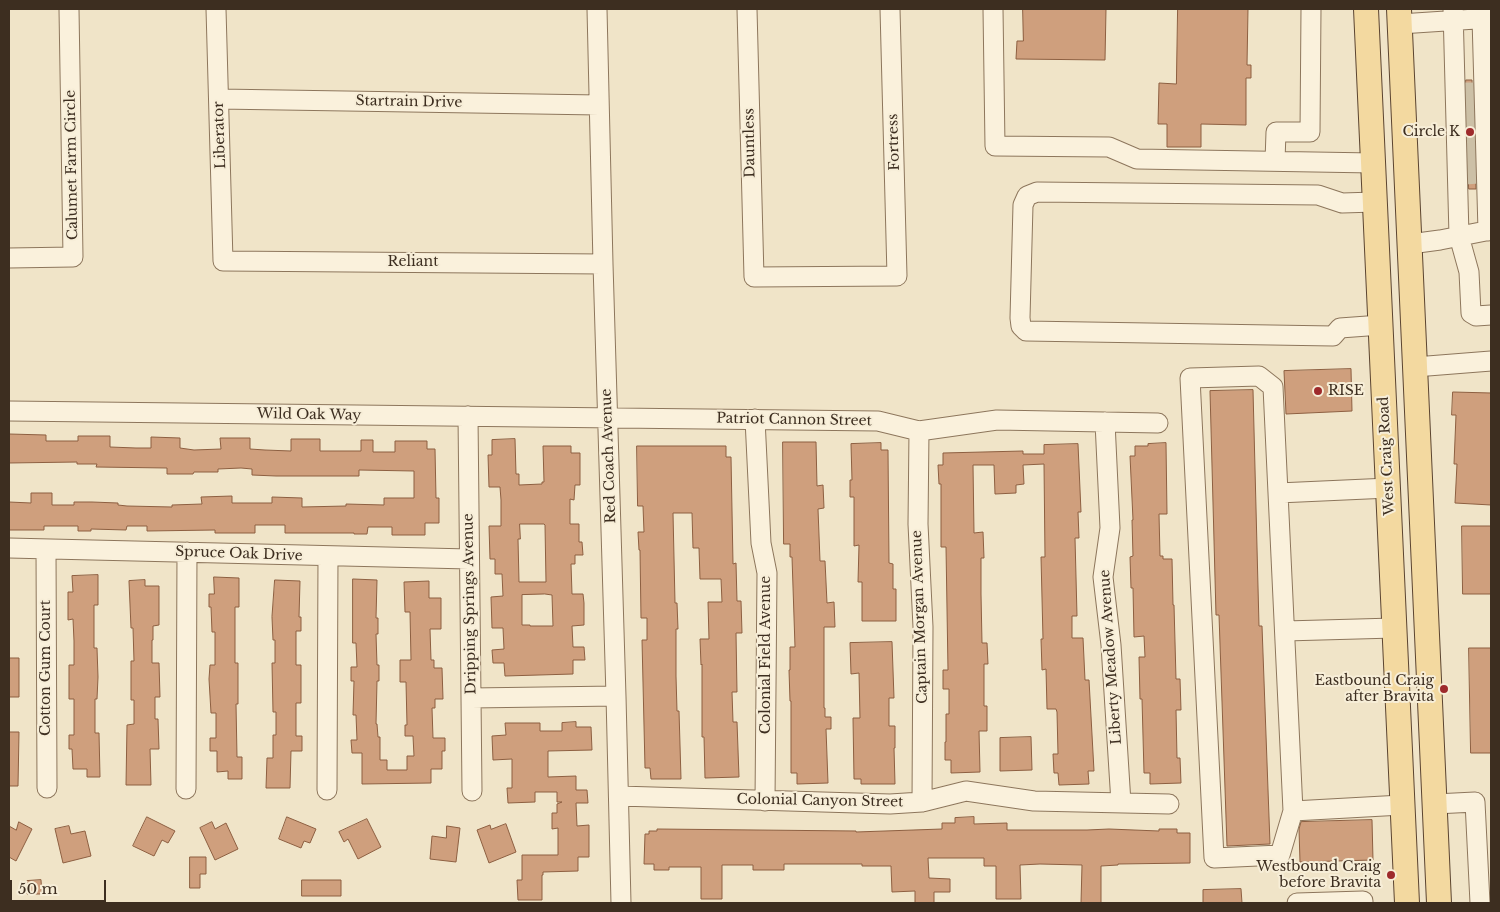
<!DOCTYPE html>
<html>
<head>
<meta charset="utf-8">
<style>
  body { margin:0 }
  #map { position:relative; width:1500px; height:912px; overflow:hidden; background:#f0e4c8; font-family:"Libre Baskerville",serif }
  canvas { display:block }
  .frame { position:absolute; inset:0; border:10px solid #3d2e20; pointer-events:none }
  .scale { position:absolute; left:10px; top:880px; width:96px; height:22px; box-sizing:border-box; border:2px solid #3d2e20; border-top:0; padding-left:6px; font-size:15px; line-height:18px; white-space:nowrap; color:#3d2e20; -webkit-text-stroke:4px #f7eed8; paint-order:stroke }
</style>
</head>
<body>
<div id="map">
<canvas width="1500" height="912"></canvas>
<div class="frame"></div>
<div class="scale">50 m</div>
</div>
<script>
const ctx = document.querySelector('canvas').getContext('2d');
ctx.lineJoin = 'round';
function fillPath(path, color) { ctx.fillStyle = color; ctx.fill(path, 'evenodd'); }
function trace(path, color, width, dash) { ctx.strokeStyle = color; ctx.lineWidth = width; ctx.lineCap = dash ? 'butt' : 'round'; ctx.setLineDash(dash || []); ctx.stroke(path); }
function label(font, color, halo, rows, align = 'center') {
  ctx.font = font + ' "Libre Baskerville",serif'; ctx.lineWidth = 4; ctx.setLineDash([]); ctx.textBaseline = 'middle'; ctx.strokeStyle = halo; ctx.fillStyle = color; for (const [text, x, y, turn = 0] of rows) {
    ctx.save(); ctx.translate(x, y); ctx.rotate((+turn || 0) * Math.PI / 180); ctx.textAlign = isNaN(turn) ? turn : align; if (halo) ctx.strokeText(text, 0, 0); ctx.fillText(text, 0, 0); ctx.restore();
  }
}
const building = new Path2D(`
  M1023,9H1106L1105,60L1016,59L1017,41H1023Z
  M1178,9H1248L1247,65H1251V78H1246V125L1201,124V147H1167V124H1158L1159,83L1176,84Z
  M1466,80H1472L1476,189H1469Z
  M1351,369L1352,411L1286,414L1284,371Z
  M1253,390L1259,626H1262L1270,844L1227,846L1219,615H1216L1210,391Z
  M1453,392L1491,393V505L1455,503L1457,464H1454L1456,415H1452Z
  M9,434L46,435V441H78V436H110V447L136,448H151V437L180,438V448L194,450L221,449L220,438H250V449L265,450L291,451V439H320V451H361V440H373V452H395V441H427V449H435L436,498H439V523H425V535H392V527H368L367,534H354V533H285V525H255V533H215V530L147,531V526H127L126,530L91,529V531H78V526H44V530H9V502L31,503V493H52V505H74V502H92L118,503V505L127,506L172,507V505L202,504L201,497L232,496V503H272V497L302,498V507L346,506V504L384,505V498H414V471L359,470V476H276L252,475V469L241,468L218,469V472H194L193,474H167V468L96,467L97,464H77V462L9,463Z
  M515,439L516,474H519V485L542,484V482H544L543,446H571V453H580V485H575L574,500L570,499V524H579V542H582L583,555H575V564H571L572,594H583L584,603V625L572,626L573,647H584L585,660H573V674L505,676L504,663H493L492,650L504,649L503,628H492L491,597L503,596L502,574H495V559H490L489,526H501V500L500,487H489L488,455H492V440ZM520,524H544L545,525L546,582H519L518,539H520ZM545,594L552,595L553,626H530V625H522V595Z
  M783,442H816L817,486L823,485L824,508L818,509L820,561H825L827,603L834,602L835,627H824V708H825V717H831V729H826L828,783L797,784V773H791V701H790L789,670H790V647H795L792,557H790V544H784Z
  M881,443V450H888L889,563L893,564V589H896V621H862V582H858L859,545L854,546V497H850V480H852L851,444Z
  M1166,443L1167,514H1159L1160,556H1163V559H1172L1173,605H1174L1176,679H1180L1181,710H1176L1177,758H1180L1181,783L1150,784V773H1144L1142,699H1140L1139,657H1145L1144,636L1134,637L1133,588H1131L1130,557L1133,556L1132,520H1133L1130,456H1135V446H1148V444Z
  M1078,444L1081,512H1078L1079,538H1075L1077,616H1072V638H1083L1085,680H1089L1094,771H1088L1089,784L1059,785L1058,773H1054L1053,754H1058L1057,712L1056,709H1047L1046,669L1042,670L1041,639H1043L1041,557H1045L1044,464L1023,465L1024,484L1016,485V493L995,494L994,465H973L974,533L983,532L984,558H981V594L982,643H987L988,664H984V706H987V731H979L980,772L951,773V760H945V742H946V714H949V689H943V670H948L946,547H941V484H939L938,465H943V453L1023,451V454H1044V445Z
  M637,446H726V457H731L733,564L736,563L737,601H741L742,633H736L737,692H732L733,722H737L739,777L705,778L704,737H702V664L701,665L700,639H709L708,602H722L721,579H700L699,548H693L692,513H673L675,603H677L678,629H676V676L677,711H679L681,779H651L650,768H645L642,640H647V618H641L640,550H639L638,532H644L643,506H638Z
  M1462,526H1491V594H1463Z
  M98,575V605H94V648H97L98,677L97,699H95V733H99L100,777H87V769H73L72,749H69V735H74V699H69V665H74V641L73,619L68,620V592H73L72,576Z
  M214,577L239,578V607H235V663H238V704H236L237,757H242V779H228V771L217,772V751H210V738H216V713H211L209,679L210,665H215V632H212L211,607H209V594H214Z
  M353,579L377,580L376,618H378V634H376L377,665H379V681H377L376,724H377L378,737H380V760H387V770H407V756H414L413,736H405V725H407L406,682H400V660H411L410,612H405L404,582L429,581V598H441V629H430L431,660H434V668H442L443,699H435V708H432L433,738H445V751H442V769H431V783L362,784V753H352L351,740H357L356,715H353L354,681H351V667H357L356,643H353Z
  M145,580V586H159V625L153,626V640H152V663H159L160,697H155V719H158L159,749H150L151,785H126L127,725L134,724V700H131V661H134L133,628H131L129,581Z
  M275,580L300,581L299,617H301V631H296V665H301V703H296V736H302V751H291L290,788H266L267,758H273V735H276V712H273L272,663H275V640H273L272,617Z
  M892,642L894,698H889V726H895V748H894L895,784H861V779H854L853,718H860L859,673L851,674L850,643Z
  M1469,648H1491V753H1471Z
  M9,658H19V697H9Z
  M576,722V727H591L592,750L548,751V777L576,776V790H587L588,803H576L577,826L589,825V857H578V871L543,872V875H542V900H518L517,880H522V855H558V828L552,829V813H557V804L562,802H557V792H535V802L508,803L507,788H512V759L493,760L492,736L506,735L505,723H540V731H562V723Z
  M9,732H19L18,786H9Z
  M1031,737L1032,770L1000,771V738Z
  M147,817L175,831L168,843L162,840L154,856L133,846Z
  M287,817L316,829L310,843L304,841L301,848L279,839Z
  M974,817V824L1007,823V830H1087L1109,829L1159,831V829H1177V833H1190V863L1118,864V865L1101,866V903H1081L1082,865L1040,864L1020,865L1021,899H996V866H984V858H928L929,878L950,879V892H934V903H915V891L892,892L891,866H862V864H784V870H753V865H722V899H701V867H669V870H654V864H644L645,834H649V831H657V829L856,831V832L942,829V823H955V818Z
  M367,819L381,847L358,859L348,839L344,842L339,832Z
  M1372,820L1373,860L1300,862L1299,829L1301,822Z
  M19,822L32,829L16,861L9,857V826L16,830Z
  M212,822L215,829L226,823L238,849L215,860L200,828Z
  M506,824L516,852L489,863L477,830L490,825L491,829Z
  M69,826L71,834L85,831L91,856L63,863L55,829Z
  M447,826L460,828L456,862L430,859L432,836L446,838Z
  M190,857H206V874H200V888H190Z
  M41,880L42,894H27V881Z
  M302,880H341V896H302Z
  M1241,889L1242,903H1203V890Z`);
fillPath(building, '#cf9f7d');
trace(building, '#8d5f41', 1);
trace(new Path2D(`
  M1462,92H1476
  M1463,110L1477,109
  M1463,125H1477
  M1464,139H1477
  M1464,156H1478
  M1465,175L1478,174`), '#ccc0a6', 19, [19, 9]);
const minor = new Path2D(`
  M216,9L223,261L603,264
  M597,9L603,264L616,696L621,903
  M747,9L754,277L897,276L890,9
  M993,9L995,146L1109,147L1137,159L1373,163
  M1453,9L1459,236L1469,272L1471,313L1476,316L1491,315
  M1482,18L1488,231
  M1400,24L1491,18
  M219,99L599,105
  M1275,161L1276,132H1310L1311,9
  M1375,202L1342,203L1318,195L1037,192L1027,196L1023,205L1020,318L1021,326L1026,331L1333,336L1340,328L1381,325
  M1410,244L1440,240L1491,230
  M9,258L73,257L69,9
  M1415,367L1491,361
  M9,411L878,421L919,431L997,420L1158,423
  M468,416L472,791
  M755,419L761,543L767,573L765,801
  M1105,422L1110,528L1103,577L1111,645L1121,803
  M919,431L918,524L923,627L922,802
  M1389,488L1278,493L1273,387L1259,376L1190,378L1214,858L1280,855L1293,811L1402,805
  M1278,493L1293,811
  M9,548L469,559
  M46,549L47,788
  M1285,631L1394,628
  M471,698L616,696
  M186,789L187,552
  M327,790L328,556
  M619,796L890,804L922,802L966,791L1034,801L1169,804
  M1435,804L1475,802L1480,903
  M1297,903L1363,901V903`);
const major = new Path2D(`
  M1366,9L1407,903
  M1399,9L1439,903`);
trace(minor, '#8d765c', 21);
trace(major, '#5b4430', 26);
trace(minor, '#faf1dc', 19);
trace(major, '#f3d9a0', 24);
for (const [x, y, r, color] of [
  [1470,132,5,"#9e2a2b"],
  [1318,391,5,"#9e2a2b"],
  [1444,689,5,"#9e2a2b"],
  [1391,875,5,"#9e2a2b"]
]) { const dot = new Path2D(); dot.arc(x, y, r, 0, 2 * Math.PI); ctx.fillStyle = color; ctx.fill(dot); trace(dot, '#f7eed8', 2); }
label('14px', '#3d2e20', '#f7eed8', [
  ["Startrain Drive",409,102,1],
  ["Liberator",220,135,-92],
  ["Fortress",894,142,-92],
  ["Dauntless",750,143,-91],
  ["Calumet Farm Circle",72,165,-91],
  ["Reliant",413,262],
  ["Wild Oak Way",309,415,1],
  ["Patriot Cannon Street",794,420,1],
  ["Red Coach Avenue",609,456,-92],
  ["West Craig Road",1387,456,-93],
  ["Spruce Oak Drive",239,554,2],
  ["Dripping Springs Avenue",470,604,-91],
  ["Captain Morgan Avenue",920,617,-92],
  ["Colonial Field Avenue",766,655,-90],
  ["Liberty Meadow Avenue",1111,657,-94],
  ["Cotton Gum Court",46,668,-90],
  ["Colonial Canyon Street",820,801,1]
]);
label('14px', '#3d2e20', '#f7eed8', [
  ["Circle K",1460,132],
  ["RISE",1328,391,"left"],
  ["Eastbound Craig",1434,681],
  ["after Bravita",1434,697],
  ["Westbound Craig",1381,867],
  ["before Bravita",1381,883]
], 'right');
</script>
</body>
</html>
